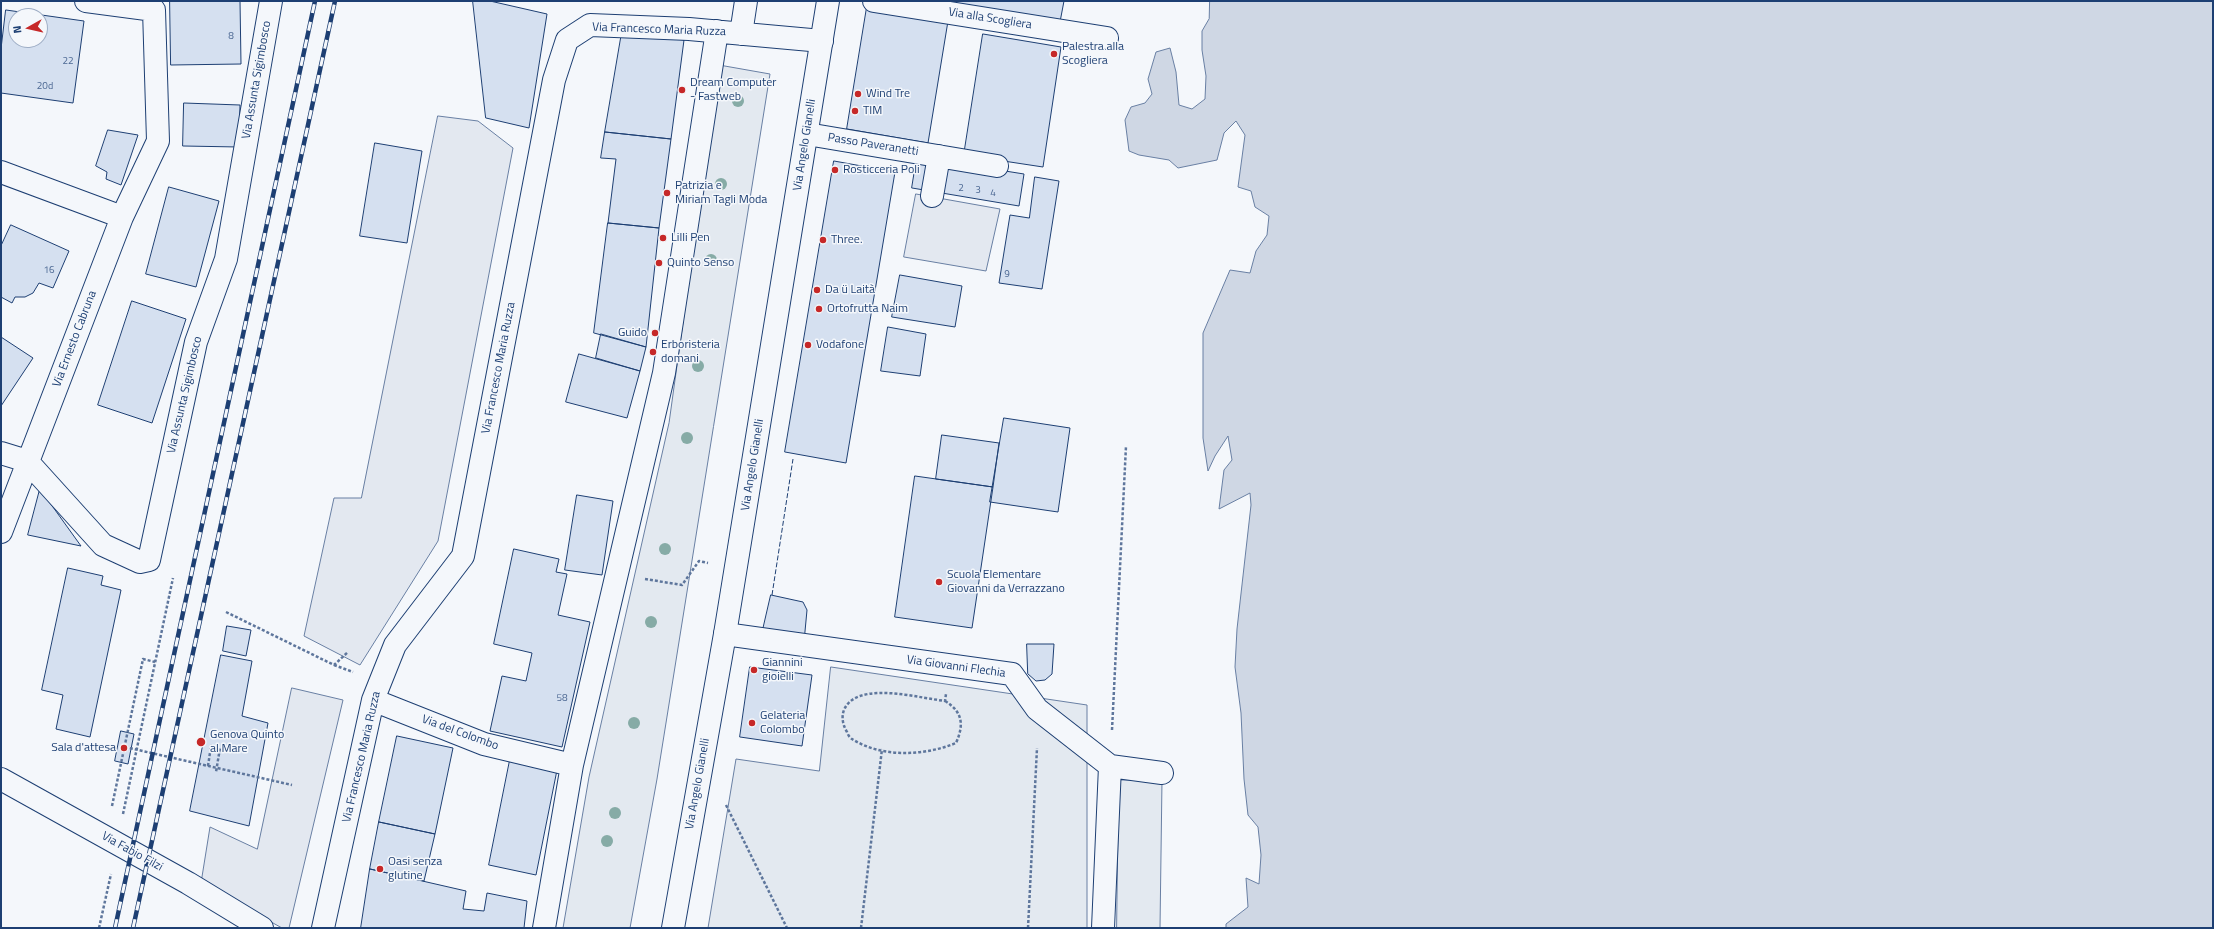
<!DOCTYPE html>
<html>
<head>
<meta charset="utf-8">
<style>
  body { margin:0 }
  #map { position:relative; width:2214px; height:929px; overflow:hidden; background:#f4f7fb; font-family:"Titillium Web",sans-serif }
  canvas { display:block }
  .frame { position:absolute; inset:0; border:2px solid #1d3f73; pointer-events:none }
  .north { position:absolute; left:8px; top:8px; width:40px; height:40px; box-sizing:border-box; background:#f4f7fb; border:1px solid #9eadc5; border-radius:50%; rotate:262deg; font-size:11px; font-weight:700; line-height:16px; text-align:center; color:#1d3f73 }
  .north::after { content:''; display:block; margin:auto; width:14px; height:18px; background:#c62828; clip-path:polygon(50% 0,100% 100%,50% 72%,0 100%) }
</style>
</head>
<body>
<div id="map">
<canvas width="2214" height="929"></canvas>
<div class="frame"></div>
<div class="north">N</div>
</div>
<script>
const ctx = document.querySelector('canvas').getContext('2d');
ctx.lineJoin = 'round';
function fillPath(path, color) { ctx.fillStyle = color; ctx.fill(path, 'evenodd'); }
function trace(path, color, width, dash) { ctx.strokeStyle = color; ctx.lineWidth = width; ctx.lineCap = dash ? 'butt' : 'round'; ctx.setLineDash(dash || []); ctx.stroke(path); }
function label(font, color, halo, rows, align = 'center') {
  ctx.font = font + ' "Titillium Web",sans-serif'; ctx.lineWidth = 3; ctx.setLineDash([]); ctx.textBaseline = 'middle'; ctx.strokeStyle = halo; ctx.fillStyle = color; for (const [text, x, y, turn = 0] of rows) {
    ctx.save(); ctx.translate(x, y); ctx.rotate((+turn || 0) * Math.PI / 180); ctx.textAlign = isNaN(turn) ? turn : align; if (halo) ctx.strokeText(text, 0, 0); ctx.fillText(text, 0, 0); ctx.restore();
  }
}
const green = new Path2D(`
  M719,65L770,74L657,779L630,928H563L589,777L669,423Z
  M831,667L1087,705V928H708L736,759L819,771Z
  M1119,780H1162L1160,928H1117Z`);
fillPath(green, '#e3e9f0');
trace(green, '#687fa3', 1);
const parking = new Path2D(`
  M438,116L478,121L513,148L438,541L360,665L304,636L334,498H361Z
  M916,194L1000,209L986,271L904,257Z
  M292,688L343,700L289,928H282L201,883L210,827L257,849Z`);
fillPath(parking, '#e3e8f0');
trace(parking, '#687fa3', 1);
const water = new Path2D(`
  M1210,1H2213V928H1226V924L1248,907L1246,878L1259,884L1261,855L1258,827L1248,815L1244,779L1241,713L1235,667L1237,629L1251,505L1250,493L1219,509L1224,470L1232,460L1228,436L1215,456L1208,471L1203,438V333L1230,270L1250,273L1256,251L1267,235L1269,216L1255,207L1251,191L1238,187L1245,135L1236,121L1224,133L1217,160L1178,168L1169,160L1139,155L1129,151L1125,120L1131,107L1145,103L1152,94L1148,79L1156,52L1170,48L1176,72L1179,105L1192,109L1205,99L1206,76L1202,50V31L1209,19Z`);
fillPath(water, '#cfd7e4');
trace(water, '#687fa3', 1);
const building = new Path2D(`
  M170,1H240L241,64L171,65Z
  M473,1H490L547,14L529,128L486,118Z
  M937,1H1064L1060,22Z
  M867,7L948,21L928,143L847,129Z
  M6,10L84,21L73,103L1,93V49ZM16,16H40V40H16Z
  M622,32L684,40L671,139L605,132Z
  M983,34L1061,47L1043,167L964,155Z
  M184,103L240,105L239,147L183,146Z
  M108,130L138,135L121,185L106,179L107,172L96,166Z
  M605,132L671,139L659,228L608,223L616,159L601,158Z
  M375,143L422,151L407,243L360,236Z
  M917,157L1024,174L1019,206L912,188Z
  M834,161L895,172L846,463L785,452Z
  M1035,177L1059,181L1042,289L999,283L1010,215L1029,218Z
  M169,187L219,201L196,287L146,274Z
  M608,223L659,228L646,347L594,333Z
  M11,225L69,251L53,288L39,283L33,293L25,297H15L12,303L1,297V246Z
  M900,275L962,286L955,327L892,317Z
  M132,301L186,319L152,423L98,405Z
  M888,327L926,334L920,376L881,371Z
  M601,334L646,347L640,371L596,358Z
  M1,337L33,358L1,406Z
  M579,354L640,371L627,418L566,402Z
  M1004,418L1070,428L1058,512L990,502Z
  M942,435L999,443L993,487L936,479Z
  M915,476L993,487L972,628L895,617Z
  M40,489L81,546L28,535Z
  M577,495L613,501L602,575L565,570Z
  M514,549L559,559L556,572L567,574L558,615L590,622L562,747L490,731L502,676L526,681L532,653L494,644Z
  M68,568L103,576L101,585L121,590L90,737L56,729L63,695L42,690Z
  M771,595L803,602L807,610L804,642L762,634Z
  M227,626L251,630L246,656L223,651Z
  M1027,644H1054L1052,674L1045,680L1036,681L1028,674Z
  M221,655L252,661L242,716L268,723L249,826L190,811Z
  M750,667L812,675L802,746L740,737Z
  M121,731L134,734L128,764L115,761Z
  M397,736L453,748L435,834L379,822Z
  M511,755L558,765L536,875L489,865Z
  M379,822L435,834L424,881L370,869Z
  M370,869L466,891L463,909L484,911L487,893L527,901L524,928H361Z`);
fillPath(building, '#d5e0f0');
trace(building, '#1d3f73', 1);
const street = new Path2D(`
  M874,1L1107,38
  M741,34L746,1
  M807,134L997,166
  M1,172L122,217
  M932,196L939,156
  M1,453L27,461L103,545L140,562L149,560L196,342L226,259L271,1
  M1,532L122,217L158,141L154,10L86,1
  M725,634L1012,674L1037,709L1110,766L1103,928
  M373,700L484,744L572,765
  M1110,766L1162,773
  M323,928L373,700L395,645L463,556L554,80L567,40L590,25L689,29L822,41
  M544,928L572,765L664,373L717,31`);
const secondary = new Path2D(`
  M1,779L188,883L262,928`);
const primary = new Path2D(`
  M673,928L725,634L828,1`);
trace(street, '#1d3f73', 24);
trace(secondary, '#1d3f73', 24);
trace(primary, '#1d3f73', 24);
trace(new Path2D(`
  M645,579L682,585L699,561L708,563
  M226,612L334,665L348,652
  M334,665L353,672
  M945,701C963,712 964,725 956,743C924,756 882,758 852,739C850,738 848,735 847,732C838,717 843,702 860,696C884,688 921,698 945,701L946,694
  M1112,730L1126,446
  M125,747L292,785
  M208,766L211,746L220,748L216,772
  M726,805L787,928
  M112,806L143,659L155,662
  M123,814L173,578
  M99,928L111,874
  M861,928L882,749
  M1028,928L1037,748`), '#5e769c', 2.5, [3, 2]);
trace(street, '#f4f7fb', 22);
trace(secondary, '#f4f7fb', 22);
trace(primary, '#f4f7fb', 22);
const rail = new Path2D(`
  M115,928L315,1
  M133,928L335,1`);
trace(rail, '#1d3f73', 4.5);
trace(rail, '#f4f7fb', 3, [9]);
trace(new Path2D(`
  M772,595L793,459`), '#1d3f73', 1, [5, 2]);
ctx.fillStyle = '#86aba6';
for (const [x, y] of [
  [738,101],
  [721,184],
  [711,260],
  [698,366],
  [687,438],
  [665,549],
  [651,622],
  [634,723],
  [615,813],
  [607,841]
]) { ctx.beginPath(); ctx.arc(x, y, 6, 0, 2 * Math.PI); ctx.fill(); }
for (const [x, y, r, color] of [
  [1054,54,4,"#c62828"],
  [682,90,4,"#c62828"],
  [858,94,4,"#c62828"],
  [855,111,4,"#c62828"],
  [835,170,4,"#c62828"],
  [667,193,4,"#c62828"],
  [663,238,4,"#c62828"],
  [823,240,4,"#c62828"],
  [659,263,4,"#c62828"],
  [817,290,4,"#c62828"],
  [819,309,4,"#c62828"],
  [655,333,4,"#c62828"],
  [808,345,4,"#c62828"],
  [653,352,4,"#c62828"],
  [939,582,4,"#c62828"],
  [754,670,4,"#c62828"],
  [752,723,4,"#c62828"],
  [201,742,5,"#c62828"],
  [124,748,4,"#c62828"],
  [380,869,4,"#c62828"]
]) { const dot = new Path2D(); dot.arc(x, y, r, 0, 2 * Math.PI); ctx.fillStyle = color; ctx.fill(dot); trace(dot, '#f4f7fb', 1.5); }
label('10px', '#4b6792', null, [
  ["8",231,37],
  ["22",68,62],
  ["20d",45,87],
  ["2",961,189],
  ["3",978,191],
  ["4",993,194],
  ["16",49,271],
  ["9",1007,275],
  ["58",562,699]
]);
label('12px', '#1d3f73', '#f4f7fb', [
  ["Via alla Scogliera",990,19,9],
  ["Via Francesco Maria Ruzza",659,30,2],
  ["Via Assunta Sigimbosco",257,80,-80],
  ["Via Angelo Gianelli",805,145,-81],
  ["Passo Paveranetti",873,145,9],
  ["Via Ernesto Cabruna",75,339,-69],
  ["Via Francesco Maria Ruzza",499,368,-79],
  ["Via Assunta Sigimbosco",185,395,-77],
  ["Via Angelo Gianelli",753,465,-81],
  ["Via Giovanni Flechia",956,667,8],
  ["Via del Colombo",460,733,20],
  ["Via Francesco Maria Ruzza",362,757,-77],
  ["Via Angelo Gianelli",698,784,-80],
  ["Via Fabio Filzi",132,852,29]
]);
label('12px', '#1d3f73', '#f4f7fb', [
  ["Palestra alla",1062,47],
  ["Scogliera",1062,61],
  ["Dream Computer",690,83],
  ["- Fastweb",690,97],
  ["Wind Tre",866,94],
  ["TIM",863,111],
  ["Rosticceria Poli",843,170],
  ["Patrizia e",675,186],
  ["Miriam Tagli Moda",675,200],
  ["Lilli Pen",671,238],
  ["Three.",831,240],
  ["Quinto Senso",667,263],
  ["Da ü Laità",825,290],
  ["Ortofrutta Naim",827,309],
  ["Guido",647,333,"right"],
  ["Erboristeria",661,345],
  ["domani",661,359],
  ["Vodafone",816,345],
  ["Scuola Elementare",947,575],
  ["Giovanni da Verrazzano",947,589],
  ["Giannini",762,663],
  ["gioielli",762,677],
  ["Gelateria",760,716],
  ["Colombo",760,730],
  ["Genova Quinto",210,735],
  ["al Mare",210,749],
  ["Sala d'attesa",116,748,"right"],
  ["Oasi senza",388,862],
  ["glutine",388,876]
], 'left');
</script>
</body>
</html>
